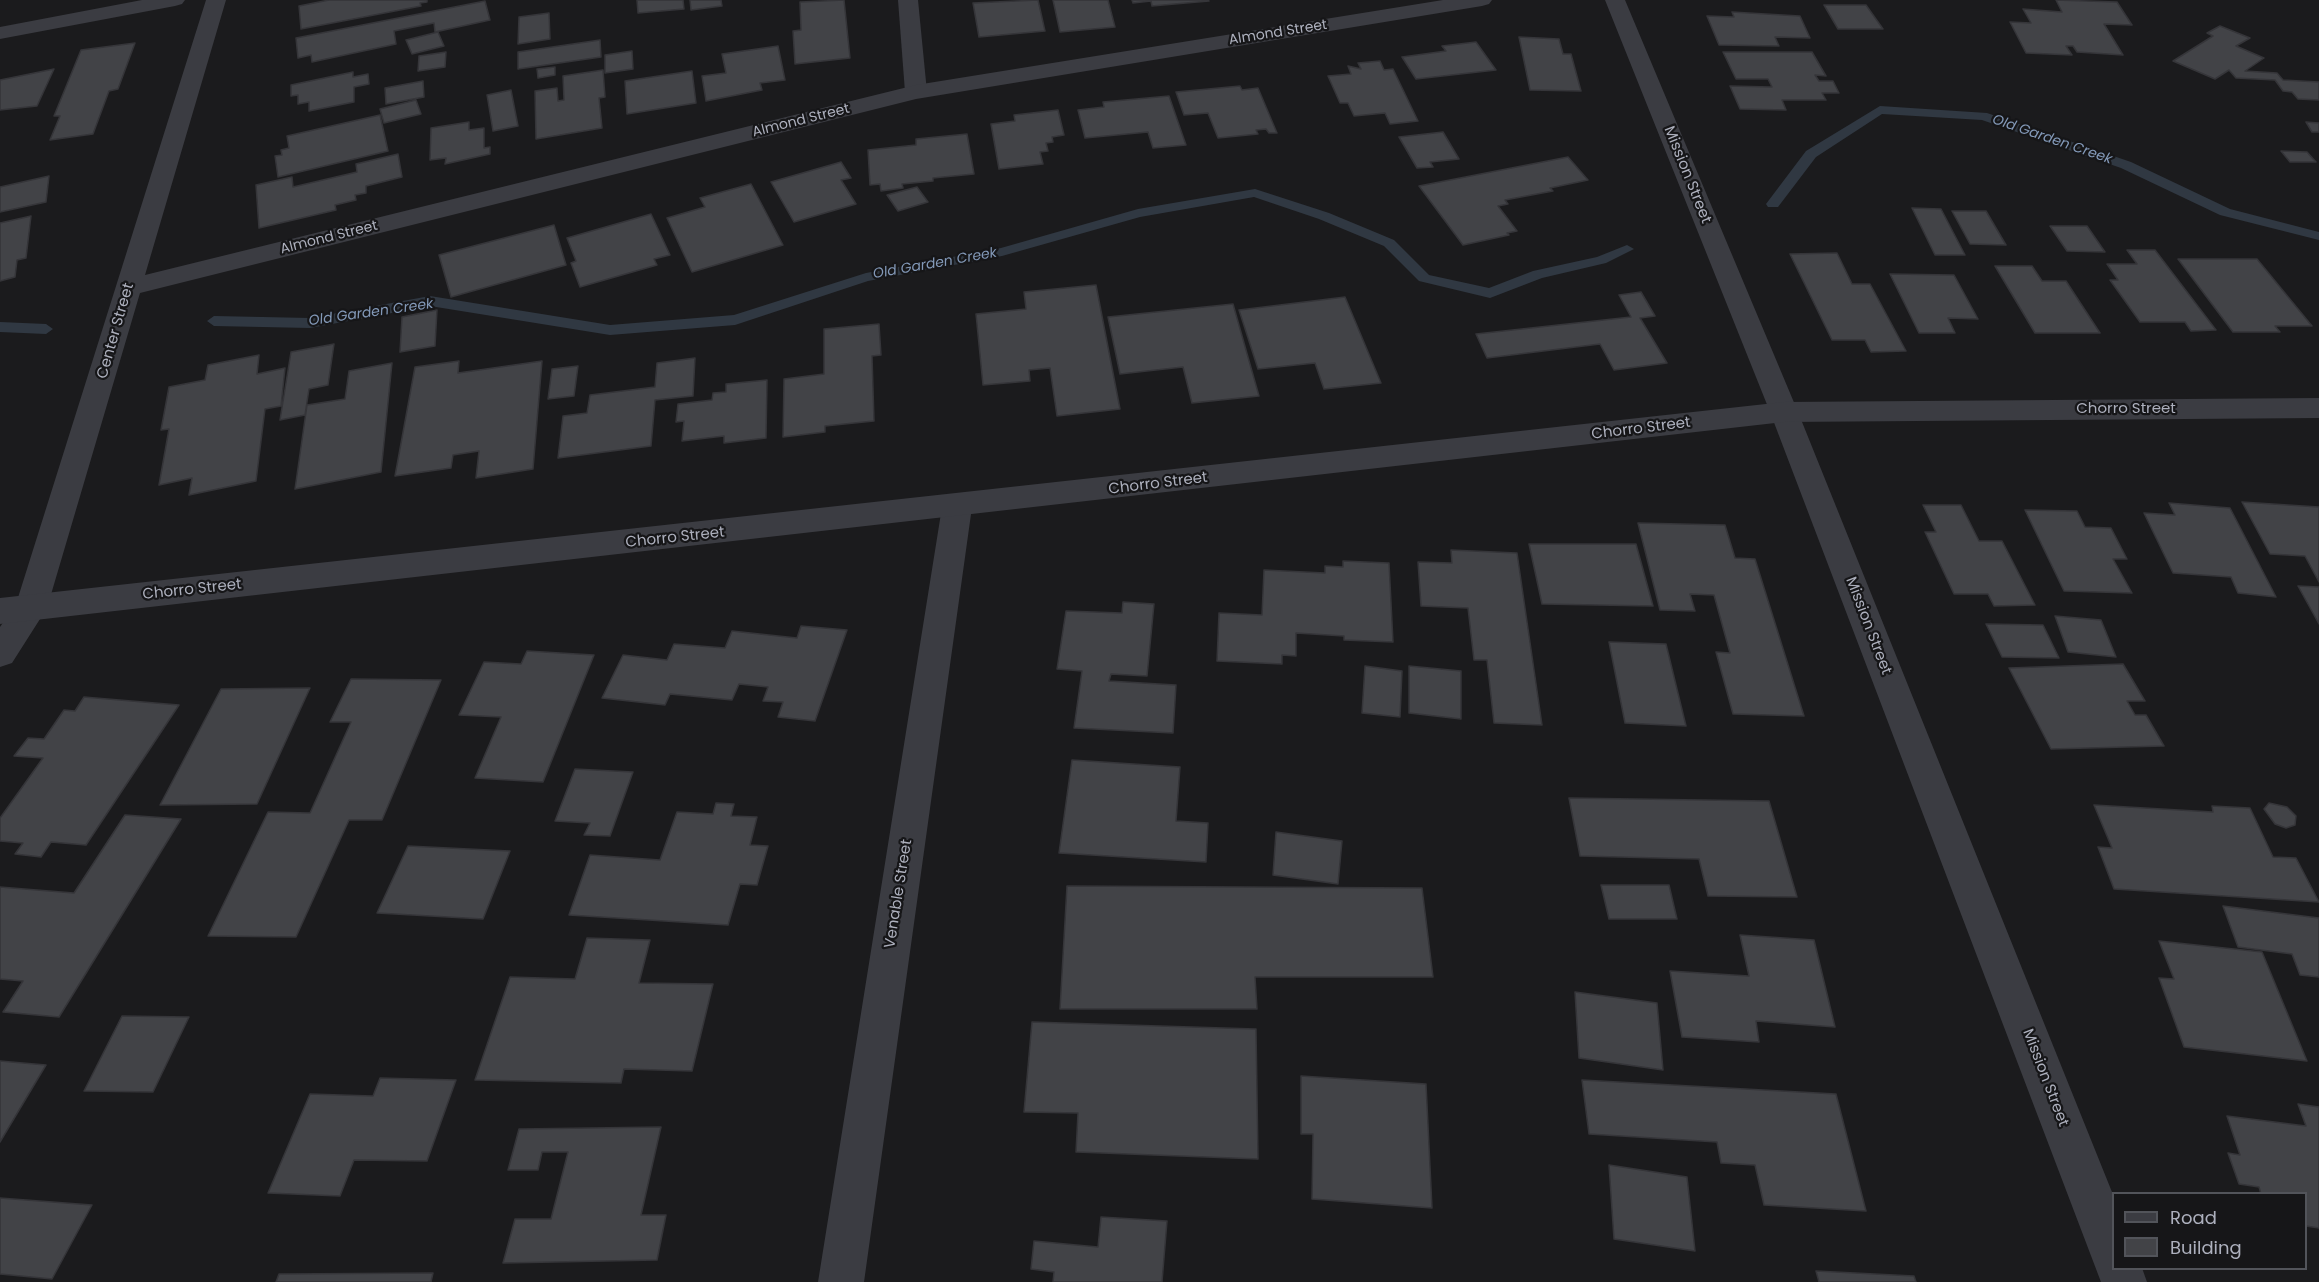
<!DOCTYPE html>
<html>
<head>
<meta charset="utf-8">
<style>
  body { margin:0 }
  #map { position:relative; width:2319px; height:1282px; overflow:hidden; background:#1b1b1d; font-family:Poppins,sans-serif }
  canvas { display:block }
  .legend { position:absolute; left:2112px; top:1192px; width:195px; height:78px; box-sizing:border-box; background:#161618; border:2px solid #52545a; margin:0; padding:8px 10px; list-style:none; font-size:18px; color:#adb0bd }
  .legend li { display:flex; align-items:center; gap:12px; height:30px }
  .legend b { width:30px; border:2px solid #52545a }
</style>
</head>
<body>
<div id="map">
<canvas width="2319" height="1282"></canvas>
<ul class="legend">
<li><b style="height:8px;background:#3b3c42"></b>Road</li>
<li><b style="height:16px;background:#424347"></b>Building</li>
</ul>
</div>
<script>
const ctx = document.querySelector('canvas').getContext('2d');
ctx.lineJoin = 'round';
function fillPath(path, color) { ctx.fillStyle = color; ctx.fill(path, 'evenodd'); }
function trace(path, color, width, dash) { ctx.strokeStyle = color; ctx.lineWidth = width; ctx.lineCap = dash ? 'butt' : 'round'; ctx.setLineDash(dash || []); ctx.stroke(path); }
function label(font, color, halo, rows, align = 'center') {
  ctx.font = font + ' Poppins,sans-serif'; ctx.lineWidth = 4.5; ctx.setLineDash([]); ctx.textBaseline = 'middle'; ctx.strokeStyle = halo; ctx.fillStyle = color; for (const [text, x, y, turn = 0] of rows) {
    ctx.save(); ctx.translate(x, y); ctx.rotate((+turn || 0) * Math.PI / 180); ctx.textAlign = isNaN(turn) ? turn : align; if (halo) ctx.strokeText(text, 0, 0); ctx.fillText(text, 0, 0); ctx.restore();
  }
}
fillPath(new Path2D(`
  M1880,106L1987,113L2131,162L2230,209L2319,232V240L2220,215L2121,168L1982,120L1882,114L1816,157L1778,207H1768L1766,204L1806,151Z
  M1255,189L1329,213L1394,240L1429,275L1489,288L1533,271L1597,257L1627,245L1634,249L1606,263L1542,278L1490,298L1419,281L1384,246L1319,219L1254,197L1140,217L1002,256L868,281L735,325L610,335L430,306L310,328L214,326L207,321L214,316L310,318L430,296L610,325L734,315L866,273L1001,248L1138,209Z
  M0,322L46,324L53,329L46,334L0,332Z`), '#303842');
const building = new Path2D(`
  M329,0H427V2L420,3L421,6L301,29L299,6Z
  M637,0H683L684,9L638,13Z
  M690,0H721L722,6L691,10Z
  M844,0L850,58L795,64L793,31L801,30L800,2Z
  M1038,0L1045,31L979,37L973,3Z
  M1053,0H1108L1115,27L1060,32Z
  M1132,0H1208L1209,1L1152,6L1151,1L1133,3Z
  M2056,0L2117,2L2132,25L2104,24L2123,55L2077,52L2073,46H2066L2072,55L2026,53L2010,22L2031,23L2023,9L2062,12Z
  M485,1L490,20L435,32L434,23L394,31L396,44L312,62L311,55L298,58L296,38Z
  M1824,5H1866L1883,29H1838Z
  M1732,12L1800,16L1810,38L1775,37L1779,46L1719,45L1707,16L1734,17Z
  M549,13L550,39L518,44L519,17Z
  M2220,26L2250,38L2236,46L2264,58L2245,71L2277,73L2283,80L2319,82V100L2298,99L2292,92L2283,91L2275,80L2236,78L2229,70L2215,79L2173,61L2213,36L2207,33Z
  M438,32L444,46L412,54L406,40Z
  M1519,37L1559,39L1563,54H1571L1581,91L1530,90Z
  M600,40L601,57L518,69V52Z
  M1476,42L1496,70L1416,79L1402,57L1446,51L1442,46Z
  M135,43L118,89L109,91L93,134L50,140L60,116H54L81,50Z
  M778,46L785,80L760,83L762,90L706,101L702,76L726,73L722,54Z
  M632,51L633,69L605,73V55Z
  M446,52L445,67L418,71L419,56Z
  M1723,52H1812L1826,76L1815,75L1819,81H1833L1839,93H1822L1826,100H1782L1786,110L1740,109L1730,86L1772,87L1768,79H1736Z
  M1380,61L1384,70L1393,69L1418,121L1390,124L1385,113L1354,116L1348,103H1340L1328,76L1351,74L1348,66L1361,69L1358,63Z
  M555,67V75L538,78L537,69Z
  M54,69L37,106L0,110V80Z
  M603,70L605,97L599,98L602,128L536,139L535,91L557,88L558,101L564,100L563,76Z
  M692,71L696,103L627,114L625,81Z
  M353,72V77L368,74L369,84L354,87V102L309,111V102L298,104V95L291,96V85Z
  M423,81L424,97L386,104L385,88Z
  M1240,86L1242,90L1258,88L1277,133H1269L1266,129L1256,130L1258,134L1218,138L1208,113L1184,115L1176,92Z
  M511,90L518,126L493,131L487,95Z
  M1169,96L1186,145L1153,148L1148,132L1085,138L1078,110L1104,107L1103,102Z
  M416,100L421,114L384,123L380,109Z
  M1058,110L1064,135L1052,137L1053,142L1046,143L1048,151L1040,152L1043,164L999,169L991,124L1015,121L1014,115Z
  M380,115L388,151L278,177L275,156L282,155L281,150L289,148L287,136Z
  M469,122V130L484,128V148L490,147V154L445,164L446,158L430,160L431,128Z
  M2306,122L2319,123V132H2312Z
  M1443,132L1459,159L1430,162L1433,167L1417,168L1399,137Z
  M967,134L974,174L933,178V181L902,184L903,188L881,191L880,184L870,185L868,150L916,145V139Z
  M2281,151L2307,152L2316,162H2290Z
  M398,154L402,177L366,186V193L355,195L356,200L335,205L336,210L259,228L256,185L292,177L293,187L357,172L356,164Z
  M1568,157L1588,180L1550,188L1553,191L1505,200L1508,204L1498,206L1517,231L1507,233L1509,235L1463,245L1419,186Z
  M841,162L851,178L841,180L856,204L794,222L771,182Z
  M49,176L46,202L0,212V187Z
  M751,184L783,245L692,272L667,218L705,207L700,198Z
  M917,187L928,202L898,211L887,195Z
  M1912,208L1941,209L1965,255H1935Z
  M1952,211H1986L2006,245L1970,244Z
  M651,214L670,255L654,259L657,265L580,287L571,263L576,261L567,238Z
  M31,216L26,258L17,260L15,277L0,281V223Z
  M554,225L566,265L451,297L439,255Z
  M2050,226H2087L2105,252L2067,251Z
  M2127,250H2155L2216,330L2191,331L2185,322H2140L2110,280H2118L2107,264H2137Z
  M1837,253L1852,284H1870L1906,351L1871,352L1865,340H1832L1790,254Z
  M2178,259H2257L2312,326H2275L2280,332H2233Z
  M1995,266H2032L2042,281H2066L2100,333H2035Z
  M1890,274L1954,275L1978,319L1948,318L1955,333H1919Z
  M1096,285L1120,409L1057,416L1050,368L1029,370L1030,381L983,385L976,314L1026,309L1024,292Z
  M1641,292L1655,316L1640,318L1667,363L1614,370L1600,344L1487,358L1476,334L1631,317L1619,295Z
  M1345,297L1381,383L1324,389L1315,363L1258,369L1239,310Z
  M1233,304L1259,396L1192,403L1183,367L1120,374L1108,317Z
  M437,310L435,346L400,352L402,317Z
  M879,324L881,355L872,356L874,421L825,426V432L783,437L784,379L824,374V329Z
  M334,344L328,385L309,389L305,415L280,420L291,352Z
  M259,355L257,374L285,368L281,406L265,409L256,481L189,495L192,478L159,485L169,429L161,430L169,387L205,380L208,365Z
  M695,358L693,396L655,400L651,446L558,458L563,416L587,413L590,395L655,387L657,363Z
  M459,361L458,373L542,361L533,469L476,478L479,451L453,455L451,468L395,476L415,367Z
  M392,363L381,472L295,489L307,405L345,399L349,371Z
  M578,366L574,396L548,399L552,369Z
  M767,380L766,438L724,443V436L682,441L684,421L676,422L678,404L712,400L713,393L726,392V384Z
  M2242,502L2319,507V582L2305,556L2270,554Z
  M2169,503L2230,508L2276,597L2238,593L2231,577L2173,573L2144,513L2175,515Z
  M1923,505H1961L1979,541H2002L2035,605L1994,606L1988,594H1954L1925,532H1936Z
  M2025,510L2077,511L2085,527L2111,528L2127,559H2113L2132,593L2064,591Z
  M1638,523L1725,525L1735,558L1755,559L1804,716L1733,714L1716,652L1730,653L1714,595L1690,594L1695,611L1660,610Z
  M1529,544H1636L1653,606L1542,604Z
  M1451,550L1517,553L1542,725L1494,723L1487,660H1474L1468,608L1421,606L1418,562L1452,563Z
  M1343,561L1389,563L1393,642L1344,640V636L1296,633V656L1282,655V664L1217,661L1219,613L1262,615L1264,570L1325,573V566L1343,567Z
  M2298,586L2319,587V624Z
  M1123,602L1154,604L1147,676L1111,674L1109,681L1176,685L1173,733L1074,728L1082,671L1057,669L1066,611L1122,613Z
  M2055,616L2101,620L2116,657L2068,652Z
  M1986,624L2043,625L2059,658L2002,657Z
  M801,626L847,630L815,721L778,717L783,702L763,701L768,687L739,684L732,700L670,694L665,705L602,698L623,655L667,660L674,644L725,648L732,631L797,638Z
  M1609,642L1666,644L1686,726L1625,723Z
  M527,651L594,655L543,782L475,778L501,717L459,715L484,662L521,664Z
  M2123,664L2145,701H2127L2135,715H2146L2164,746L2051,749L2009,668Z
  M1365,666L1402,671L1400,717L1362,713Z
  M1409,666L1461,671V719L1409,713Z
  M351,679L441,680L382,820H349L296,937L208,936L268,812L310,813L351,722H330Z
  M310,688L257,804L160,805L221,689Z
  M84,697L179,705L86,845L51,842L41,857L15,854L23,843L0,841V818L43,758L14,756L28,738L44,739L64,710L75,711Z
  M1072,760L1180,767L1176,821L1208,823L1206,862L1059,853Z
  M575,769L633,772L610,836L584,835L590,823L555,821Z
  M1569,798L1769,801L1797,897L1708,896L1699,859L1580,856Z
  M716,803L734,804L731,816L757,817L750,845L768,846L757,885L740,884L728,925L569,915L590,855L660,860L677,812L713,814Z
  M2269,803L2287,807L2296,816L2295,825L2286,828L2275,824L2264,809Z
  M2094,805L2213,812L2212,806L2250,808L2273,857L2296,858L2319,902L2114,889L2098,847L2112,848Z
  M125,815L181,819L59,1017L3,1012L23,981L0,979V887L74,893Z
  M1276,832L1342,841L1338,884L1273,875Z
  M408,846L510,851L483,919L377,913Z
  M1601,885H1669L1677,919H1609Z
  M1067,886L1422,888L1433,977H1255L1257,1009H1060Z
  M2223,906L2319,918V977L2300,975L2292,954L2238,947Z
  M1740,935L1814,940L1835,1027L1756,1021L1759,1042L1682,1037L1670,971L1749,976Z
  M587,938L650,940L639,983L713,984L692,1071L624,1069L621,1083L475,1080L510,977L575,979Z
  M2159,941L2262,952L2307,1061L2184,1047L2159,978L2174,979Z
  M1575,992L1657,1003L1663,1070L1579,1058Z
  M122,1016L189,1017L153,1092L84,1091Z
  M1032,1022L1256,1029L1258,1159L1076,1152L1078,1113L1024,1112Z
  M0,1061L46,1065L0,1142Z
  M1301,1076L1426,1084L1432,1208L1312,1199L1313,1134H1301Z
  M380,1078L456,1080L427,1161L354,1160L340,1196L268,1193L310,1094L373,1096Z
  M1582,1080L1836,1094L1866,1211L1764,1205L1755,1165L1721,1163L1717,1142L1589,1134Z
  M2298,1104L2319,1107V1228L2306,1226V1194H2261L2259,1187L2239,1184L2228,1153L2240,1155L2227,1116L2306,1126Z
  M661,1127L641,1215H666L657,1260L503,1263L515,1219H551L568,1152H542L538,1170H508L519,1129Z
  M1609,1165L1687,1177L1695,1251L1614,1239Z
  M0,1198L92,1205L52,1279L0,1274Z
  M1101,1217L1167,1221L1162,1282H1053L1054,1272L1031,1269L1034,1241L1098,1247Z
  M1816,1271L1914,1276L1916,1282H1819Z
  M433,1273L431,1282H276L279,1274Z`);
fillPath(building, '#424347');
trace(building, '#353539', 1.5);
fillPath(new Path2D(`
  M898,0H918L927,92L924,97H908L905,92Z`), '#3b3c42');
fillPath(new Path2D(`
  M142,0H185L182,4L175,6L0,39V27Z
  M206,0H226L145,275L916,85L1443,0H1492L1489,4L1482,6L916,99L140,293L47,608L12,663L0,667V627L16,604Z
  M1605,0H1625L1798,412L2114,1197V1268H2142L2147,1282H2101L1770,412Z
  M957,496L968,499L972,507L864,1282H818L942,507L946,499Z`), '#3b3c42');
fillPath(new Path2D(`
  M2319,398V418L1784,422L0,624V598L1784,402Z`), '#3b3c42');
label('14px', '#adb0bd', '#161618', [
  ["Almond Street",1278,33,-9],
  ["Almond Street",801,121,-14],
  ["Almond Street",329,238,-14]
]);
label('italic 14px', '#8399b8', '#161618', [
  ["Old Garden Creek",2052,140,19],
  ["Old Garden Creek",935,264,-10],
  ["Old Garden Creek",371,313,-8]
]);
label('15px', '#adb0bd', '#161618', [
  ["Mission Street",1687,175,68],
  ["Center Street",116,331,-74],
  ["Chorro Street",2126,409],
  ["Chorro Street",1641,429,-7],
  ["Chorro Street",1158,484,-7],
  ["Chorro Street",675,538,-6],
  ["Chorro Street",192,590,-6],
  ["Mission Street",1868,626,69],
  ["Venable Street",899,894,-81],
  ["Mission Street",2045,1078,69]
]);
</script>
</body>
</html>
